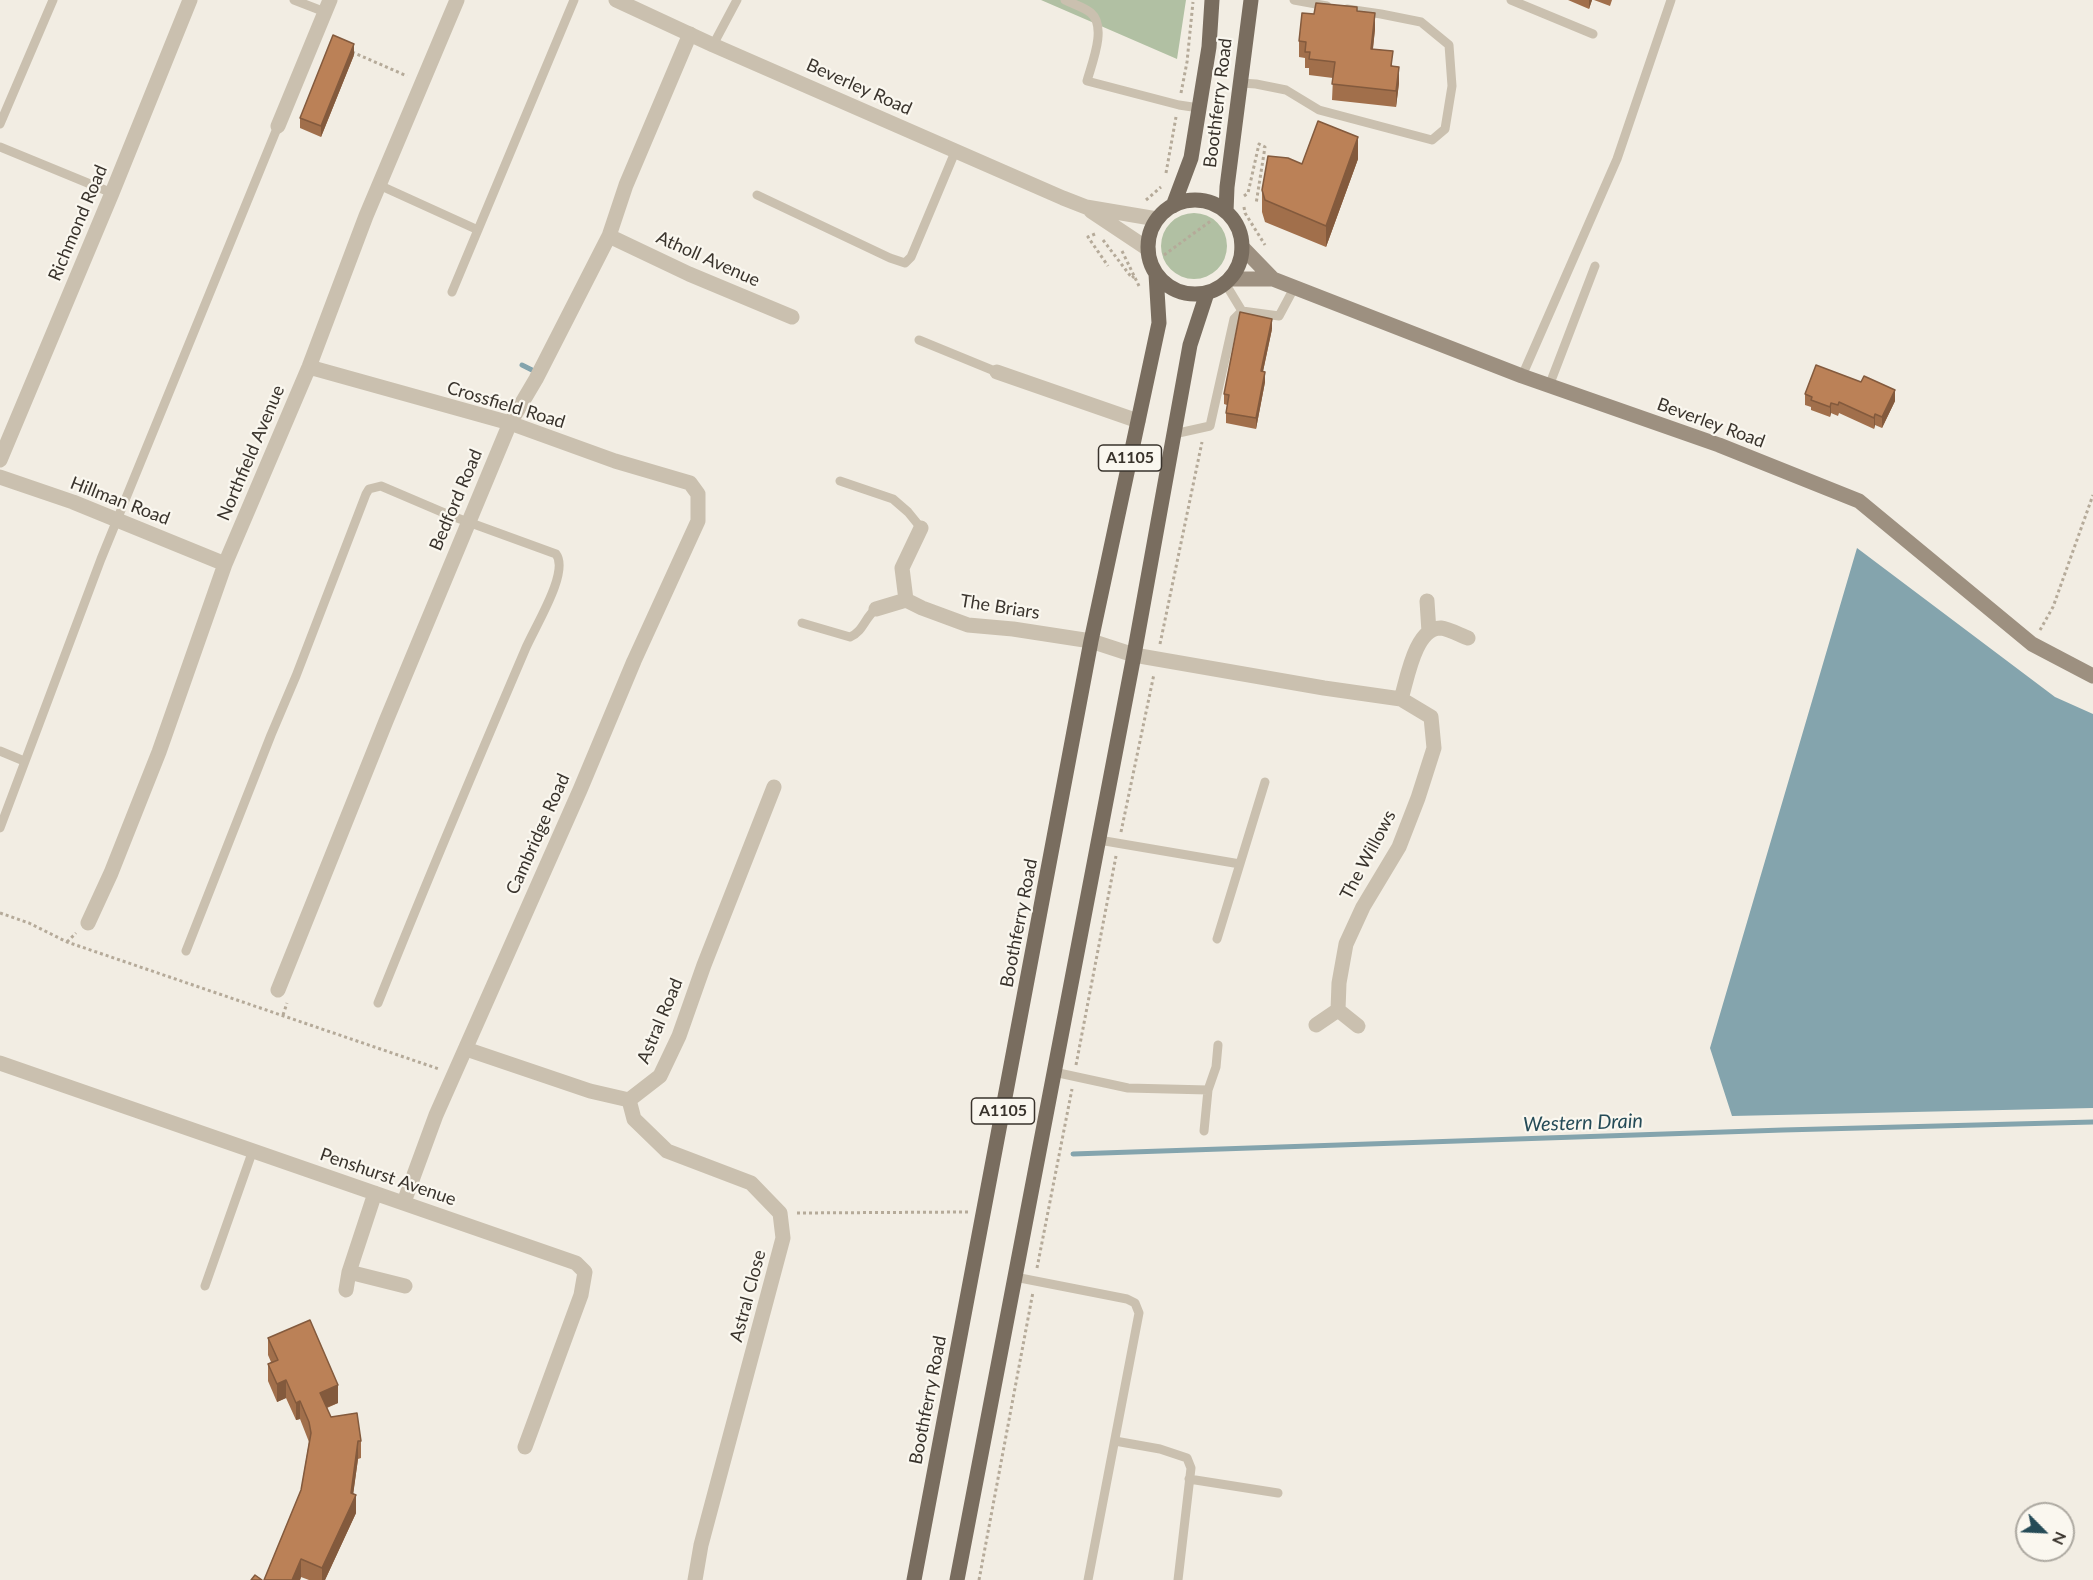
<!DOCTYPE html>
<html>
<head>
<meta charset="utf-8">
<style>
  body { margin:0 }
  #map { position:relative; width:2093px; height:1580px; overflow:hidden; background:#f2ede3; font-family:Lato,sans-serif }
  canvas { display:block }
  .north { position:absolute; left:2015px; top:1502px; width:60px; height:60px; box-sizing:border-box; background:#faf7ef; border:2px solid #ada9a1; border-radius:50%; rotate:114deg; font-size:16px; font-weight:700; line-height:24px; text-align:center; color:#39332c }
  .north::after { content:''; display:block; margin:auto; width:21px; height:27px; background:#254b57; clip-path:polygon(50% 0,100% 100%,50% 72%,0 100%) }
</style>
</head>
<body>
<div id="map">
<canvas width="2093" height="1580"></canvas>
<div class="north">N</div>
</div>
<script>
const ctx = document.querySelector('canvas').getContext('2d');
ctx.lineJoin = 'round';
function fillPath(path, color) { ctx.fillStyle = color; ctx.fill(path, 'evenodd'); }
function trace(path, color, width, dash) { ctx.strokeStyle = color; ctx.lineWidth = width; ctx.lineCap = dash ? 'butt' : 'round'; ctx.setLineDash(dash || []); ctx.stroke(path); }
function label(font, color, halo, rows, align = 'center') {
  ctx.font = font + ' Lato,sans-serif'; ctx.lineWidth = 4.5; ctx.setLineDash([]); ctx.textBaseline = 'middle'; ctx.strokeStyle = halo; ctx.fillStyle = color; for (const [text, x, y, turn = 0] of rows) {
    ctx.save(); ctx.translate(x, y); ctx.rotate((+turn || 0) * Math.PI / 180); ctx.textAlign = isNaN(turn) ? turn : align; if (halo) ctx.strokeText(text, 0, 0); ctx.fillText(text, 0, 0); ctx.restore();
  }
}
fillPath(new Path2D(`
  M1041,0H1186L1177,59Z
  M1161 246a33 33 0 1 1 66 0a33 33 0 1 1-66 0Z`), '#b1c0a3');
fillPath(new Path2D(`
  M1857,548L2055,697L2093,714V1108L1732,1116L1710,1048Z`), '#84a4ad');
trace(new Path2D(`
  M522,365L536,372
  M1073,1154L1783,1130L2093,1122`), '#84a4ad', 5);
trace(new Path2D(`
  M352,52L407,76
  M1181,93L1187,62L1193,2
  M1166,173L1176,117
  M1244,196L1248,193L1259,144L1265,147L1256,204
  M1146,200L1161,187
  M1244,207L1245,213L1265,245
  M1095,234L1088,237L1108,266
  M1103,240L1132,278L1134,276
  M1122,251L1139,286
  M1164,255L1212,220
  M2040,630L2053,607L2093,495
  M1160,644L1202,442
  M1121,832L1154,674
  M0,913L29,923L67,942L439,1069
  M67,942L76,933
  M283,1015L287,1003
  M1076,1065L1116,856
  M797,1213L968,1212
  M1037,1268L1072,1089
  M979,1580L1033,1292`), '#b5aa99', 3, [3, 3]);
trace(new Path2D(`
  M294,0L325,12
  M1065,0C1073,4 1084,7 1091,13C1107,27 1092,63 1087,81L1179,105L1199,108
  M1294,0L1327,6
  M1511,0L1593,34
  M713,45L737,0
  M1241,83L1256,84L1286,90L1319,110L1432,140L1445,129L1452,86L1449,45L1421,22L1381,14L1347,9
  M0,124L53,0
  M0,147L112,193
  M379,185L478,230
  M757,195L890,258L905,263L911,257L955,152
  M452,292L574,0
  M1242,311L1279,316L1294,288
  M919,340L997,372
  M1522,376L1617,159L1671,0
  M1549,386L1595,266
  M1174,434L1210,426L1234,319L1242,311L1225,283
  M840,481L893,499L908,512L921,528
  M802,623L850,637C863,632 865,617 876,609
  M0,751L24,761
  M0,828L101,559L278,126
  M1099,840L1240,864
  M1217,939L1265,782
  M186,951L271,735L296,676L366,494L369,489L381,486L449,515L556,554C570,572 534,628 525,650C475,767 425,885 378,1003
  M1054,1072L1128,1088L1208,1090
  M1204,1131L1208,1090L1216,1067L1218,1045
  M1015,1277L1127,1299L1135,1303L1139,1313L1088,1580
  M205,1286L253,1150
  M1115,1441L1160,1449L1187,1458L1191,1468L1178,1580
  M1189,1479L1278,1493`), '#cac0af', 9);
trace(new Path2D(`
  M278,126L330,0
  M609,236L689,274L792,317
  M309,367L510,423L615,461L690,483L698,494V521L634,661L580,790L436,1115L404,1202
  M997,372L1138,421
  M0,460L112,193L190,0
  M0,477L73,502L225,564
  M921,528L902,568L906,600L922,608L968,625L1013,629L1091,641L1134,655L1324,688L1401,699L1431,717L1434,748L1418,798L1399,847L1363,907L1346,944L1339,983L1338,1010
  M1427,601L1429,632
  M876,609L906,600
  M1401,699C1407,680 1415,627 1441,628C1449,629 1460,635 1468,638
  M88,923L111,873L159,752L225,564L309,367L366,216L457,0
  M278,990L386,721L510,423L536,379L609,236L626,185L690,34
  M1316,1025L1338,1010L1358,1026
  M466,1049L590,1091L629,1100
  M0,1063L576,1263L585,1272L581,1295L525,1447
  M629,1100L634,1119L667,1151L751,1183L780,1213L783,1238L701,1545L695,1580
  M629,1100L660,1076L679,1036L704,965L774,787
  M349,1272L405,1286
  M346,1290L349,1272L375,1193`), '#cac0af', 15);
trace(new Path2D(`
  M616,0L713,45L1063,198L1086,207L1157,219
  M1091,211L1148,249`), '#cac0af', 15);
trace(new Path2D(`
  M1242,247L1273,279
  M1230,279H1273L1522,376L1719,445L1859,501L2032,644L2093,676`), '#9d9080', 15);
trace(new Path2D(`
  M1148 247a47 47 0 1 1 94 0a47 47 0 1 1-94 0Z
  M1173,206L1191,158L1209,47L1212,0
  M1226,212L1227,187L1251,0
  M914,1580L1091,641L1159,323L1156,274
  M957,1580L1134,655L1190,345L1207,293`), '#796d5f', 15);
fillPath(new Path2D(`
  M1568,0H1592L1589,9Z
  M1594,0H1612L1610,6Z
  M1357,11L1375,29L1373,49L1393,66L1399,83L1396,107L1332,100L1333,78L1309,75V68H1305V58L1299,57V41L1314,14Z
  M354,55L321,137L300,128V118Z
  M1358,159L1326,247L1265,222L1262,212V190L1302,164Z
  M1272,329L1263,371L1265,382L1256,429L1226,423V413L1227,405L1224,404V394Z
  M1805,394L1895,401L1882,428L1875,425L1874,429L1839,413L1838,416L1831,413L1830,417L1811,410V407L1805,405Z
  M268,1338L338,1403L327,1408L331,1417L361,1441V1458L358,1459L353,1494L356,1513L325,1580H309L301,1577L300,1580H264L301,1490L309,1442L300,1419L296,1420L286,1398L277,1402L268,1381V1364L271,1362L268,1355Z`), '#a16f4b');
fillPath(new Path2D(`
  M1589,0H1592L1589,9Z
  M1375,13V29L1371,65V49Z
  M354,44V55L321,137V126Z
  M1399,67V83L1396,107V91Z
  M1358,137V159L1326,247V226Z
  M1272,319V329L1261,381V371Z
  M1265,372V382L1256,429V418Z
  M1895,390V401L1882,428V417Z
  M1831,403V413L1830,417V407Z
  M1875,414V425L1874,429V418Z
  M286,1380V1398L277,1402V1384Z
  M338,1385V1403L320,1410V1393Z
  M300,1401V1419L296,1420V1403Z
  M358,1441V1459L352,1503L356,1495V1513L325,1580H322V1568L351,1493Z
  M301,1559V1577L300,1580H292Z`), '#835a3d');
const building = new Path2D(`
  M1316,3L1357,7V11L1375,13L1371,49L1393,51L1391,66L1399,67L1396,91L1332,84L1335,62L1309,59L1310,52H1305L1306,42L1299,41L1302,13L1314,14Z
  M333,35L354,44L321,126L300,118Z
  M1318,121L1358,137L1326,226L1265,200L1262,190L1268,156L1288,158L1302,164Z
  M1240,312L1272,319L1261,371L1265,372L1256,418L1226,413L1229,395L1224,394Z
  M1816,365L1861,382L1864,376L1895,390L1882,417L1875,414L1874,418L1839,402L1838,405L1831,403L1830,407L1811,400L1812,397L1805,394Z
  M310,1320L338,1385L320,1393L331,1417L357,1413L361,1441H358L351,1493L356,1495L322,1568L301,1559L292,1580H264L301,1490L311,1433L309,1422L300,1401L296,1403L286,1380L277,1384L268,1364L278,1360L268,1338Z
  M255,1575L262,1580H251Z`);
fillPath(building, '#bb8157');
trace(building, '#835a3d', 1.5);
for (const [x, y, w] of [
  [1130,458,63],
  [1003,1111,63]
]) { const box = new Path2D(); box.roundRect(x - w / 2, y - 13, w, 26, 4.5); ctx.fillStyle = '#faf7ef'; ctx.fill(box); trace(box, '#39332c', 1.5); }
label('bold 16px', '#39332c', null, [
  ["A1105",1130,458],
  ["A1105",1003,1111]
]);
label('18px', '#39332c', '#faf7ef', [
  ["Beverley Road",859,87,24],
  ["Boothferry Road",1218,103,-83],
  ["Richmond Road",78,223,-67],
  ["Atholl Avenue",708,259,24],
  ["Crossfield Road",506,405,17],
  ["Beverley Road",1711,423,20],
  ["Northfield Avenue",251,453,-67],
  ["Bedford Road",456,500,-67],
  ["Hillman Road",120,501,21],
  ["The Briars",1000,607,9],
  ["Cambridge Road",538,834,-66],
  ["The Willows",1368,855,-62],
  ["Boothferry Road",1019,923,-79],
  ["Astral Road",660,1021,-67],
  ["Penshurst Avenue",388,1177,19],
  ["Astral Close",748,1296,-75],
  ["Boothferry Road",928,1400,-79]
]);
label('italic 20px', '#254b57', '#faf7ef', [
  ["Western Drain",1583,1123,-2]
]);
</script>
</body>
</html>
